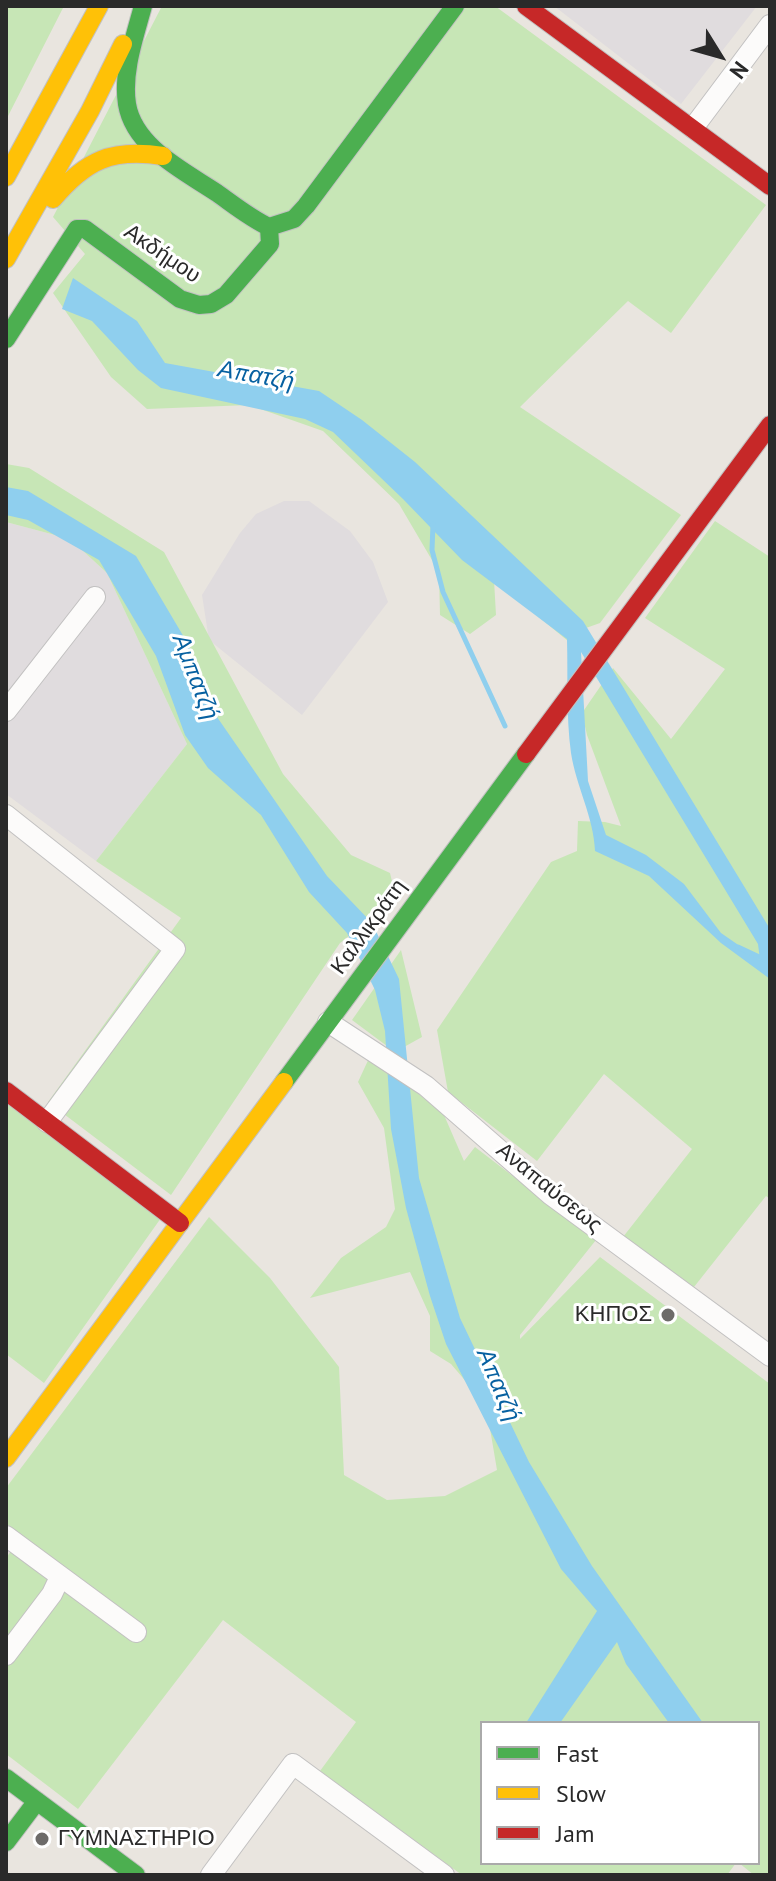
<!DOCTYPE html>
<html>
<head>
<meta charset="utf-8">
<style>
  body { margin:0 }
  #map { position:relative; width:776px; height:1881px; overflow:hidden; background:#e9e5df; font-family:"PT Sans",sans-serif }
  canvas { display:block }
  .frame { position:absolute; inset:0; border:8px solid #2a2a2a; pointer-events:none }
  .legend { position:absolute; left:480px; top:1721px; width:280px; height:144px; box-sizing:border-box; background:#fff; border:2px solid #aaa; margin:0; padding:10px 14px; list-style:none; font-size:24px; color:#2a2a2a }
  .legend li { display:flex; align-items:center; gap:16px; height:40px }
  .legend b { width:40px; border:2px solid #aaa }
  .north { position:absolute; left:680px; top:16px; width:80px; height:80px; -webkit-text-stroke:6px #fff; paint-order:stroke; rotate:127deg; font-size:22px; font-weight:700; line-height:32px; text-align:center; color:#2a2a2a }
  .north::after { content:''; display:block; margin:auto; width:28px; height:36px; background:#2a2a2a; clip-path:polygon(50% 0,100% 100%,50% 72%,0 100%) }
</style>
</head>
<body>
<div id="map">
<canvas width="776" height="1881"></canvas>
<div class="frame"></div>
<ul class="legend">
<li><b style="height:10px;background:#4caf50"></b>Fast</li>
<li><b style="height:10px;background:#ffc107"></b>Slow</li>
<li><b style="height:10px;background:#c62828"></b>Jam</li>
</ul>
<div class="north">N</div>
</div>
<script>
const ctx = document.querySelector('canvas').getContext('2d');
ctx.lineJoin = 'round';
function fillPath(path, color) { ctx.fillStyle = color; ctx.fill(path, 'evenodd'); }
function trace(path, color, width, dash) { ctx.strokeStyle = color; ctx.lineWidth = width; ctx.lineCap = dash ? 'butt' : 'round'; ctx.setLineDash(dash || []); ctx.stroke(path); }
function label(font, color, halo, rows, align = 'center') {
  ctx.font = font + ' "PT Sans",sans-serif'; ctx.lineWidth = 6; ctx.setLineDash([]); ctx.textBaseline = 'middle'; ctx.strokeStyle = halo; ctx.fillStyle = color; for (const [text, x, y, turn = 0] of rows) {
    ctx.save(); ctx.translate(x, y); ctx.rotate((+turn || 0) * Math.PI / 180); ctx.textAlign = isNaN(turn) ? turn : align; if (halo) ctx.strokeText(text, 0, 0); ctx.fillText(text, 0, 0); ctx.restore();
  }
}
fillPath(new Path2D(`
  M554,6H757L681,104Z
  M284,501H309L350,531L373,562L388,602L302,715L209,640L202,595L240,533L256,514Z
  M6,522L70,539L107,573L187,744L96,861L6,794Z`), '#e0dcde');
fillPath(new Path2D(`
  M6,6H64L6,120Z
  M162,6H495L766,205L671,333L628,301L520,407L681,515L600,623L586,628L574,646L494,580L496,615L470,634L440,615L439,572L399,504L323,431L249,405L147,409L111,377L53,293L85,254L53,217Z
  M6,464L29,468L164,552L283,774L351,855L390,873L396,898L340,943L171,1195L48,1102L181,918L96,861L187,744L107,573L70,539L6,522Z
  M715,521L770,557V1199L766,1196L694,1287L623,1237L692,1149L604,1074L537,1161L448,1092L437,1030L551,862L577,851L578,821L605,822L621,826L587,735L582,713L613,668L671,739L725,669L645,618Z
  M401,950L422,1037L395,1052L352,1020Z
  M371,1054L444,1115L464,1161L475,1147L596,1240L520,1335V1339L600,1257L770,1384V1875H754L739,1863H758V1723H482V1863H736L727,1875H462L320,1771L356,1722L223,1620L78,1809L6,1754V1558L22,1536L6,1523V1488L209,1217L270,1278L339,1367L344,1475L387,1500L445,1496L497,1470L486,1405L451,1364L430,1351V1316L410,1272L310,1298L341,1258L386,1227L395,1209L384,1128L358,1082Z
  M6,1103L161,1218L44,1383L6,1354Z`), '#c7e6b6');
fillPath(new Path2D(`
  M73,278L137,321L165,363L319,391L362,420L415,462L583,621L770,929V979L721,943L649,876L595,851C594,818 576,786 571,753C566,716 568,676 567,639L462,560L403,499L333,432L305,419L161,388L138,370L92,321L62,309ZM581,652L758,944L760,960L721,933L684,884L646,855L606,835L588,781Z
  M6,487L28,491L136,556L188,644L217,717L327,876L372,923L399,979L419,1178L460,1318L529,1462L592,1566L703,1723H669L626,1664L617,1642L560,1723H526L597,1611L561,1569L446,1344L430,1296L406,1208L391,1129L385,1031L375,990L347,933L309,892L261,815L208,768L185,735L156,656L99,560L28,520L6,515Z`), '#8fcfee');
trace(new Path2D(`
  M433,524L432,550L443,592L505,726
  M738,947L770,962`), '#8fcfee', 5);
const street = new Path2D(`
  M693,128L770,25
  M6,711L95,597
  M6,815L175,949L47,1122
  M328,1022L426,1086L551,1195L770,1356
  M6,1536L136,1632
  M6,1655L52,1594L60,1577
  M211,1875L293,1764L444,1875`);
const fast = new Path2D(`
  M143,6C135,36 122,72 127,104C134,147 184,171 217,193C234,205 250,218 269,227
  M6,339L77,229H85L180,299L199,305L211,304L226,295L270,244L269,227L294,219L306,206L455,6
  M284,1082L526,754
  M6,1778L136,1875
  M6,1842L37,1801`);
const slow = new Path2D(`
  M6,177L99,6
  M53,199C86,160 112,148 163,156
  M6,259L90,111L123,44
  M6,1458L284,1082`);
const jam = new Path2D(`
  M526,6L770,186
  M526,754L770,425
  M6,1091L180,1223`);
trace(street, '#c2c1c1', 22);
trace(fast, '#c2c1c1', 20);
trace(slow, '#c2c1c1', 20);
trace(jam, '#c2c1c1', 20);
trace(street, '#fcfbfa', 20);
trace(fast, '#4caf50', 18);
trace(slow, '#ffc107', 18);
trace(jam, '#c62828', 18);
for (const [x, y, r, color] of [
  [668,1315,8,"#6d6b69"],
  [42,1839,8,"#6d6b69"]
]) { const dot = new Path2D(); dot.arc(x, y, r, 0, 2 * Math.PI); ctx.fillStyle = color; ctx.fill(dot); trace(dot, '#fff', 3); }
label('22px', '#2a2a2a', '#fff', [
  ["Ακδήμου",162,254,34],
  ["Καλλικράτη",369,927,-54],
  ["Αναπαύσεως",549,1188,39]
]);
label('22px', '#2a2a2a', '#fff', [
  ["ΚΗΠΟΣ",652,1315],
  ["ΓΥΜΝΑΣΤΗΡΙΟ",58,1839,"left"]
], 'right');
label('italic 24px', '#0761a1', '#fff', [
  ["Απατζή",256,376,10],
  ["Αμπατζή",195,677,69],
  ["Απατζή",498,1385,67]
]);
</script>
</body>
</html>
